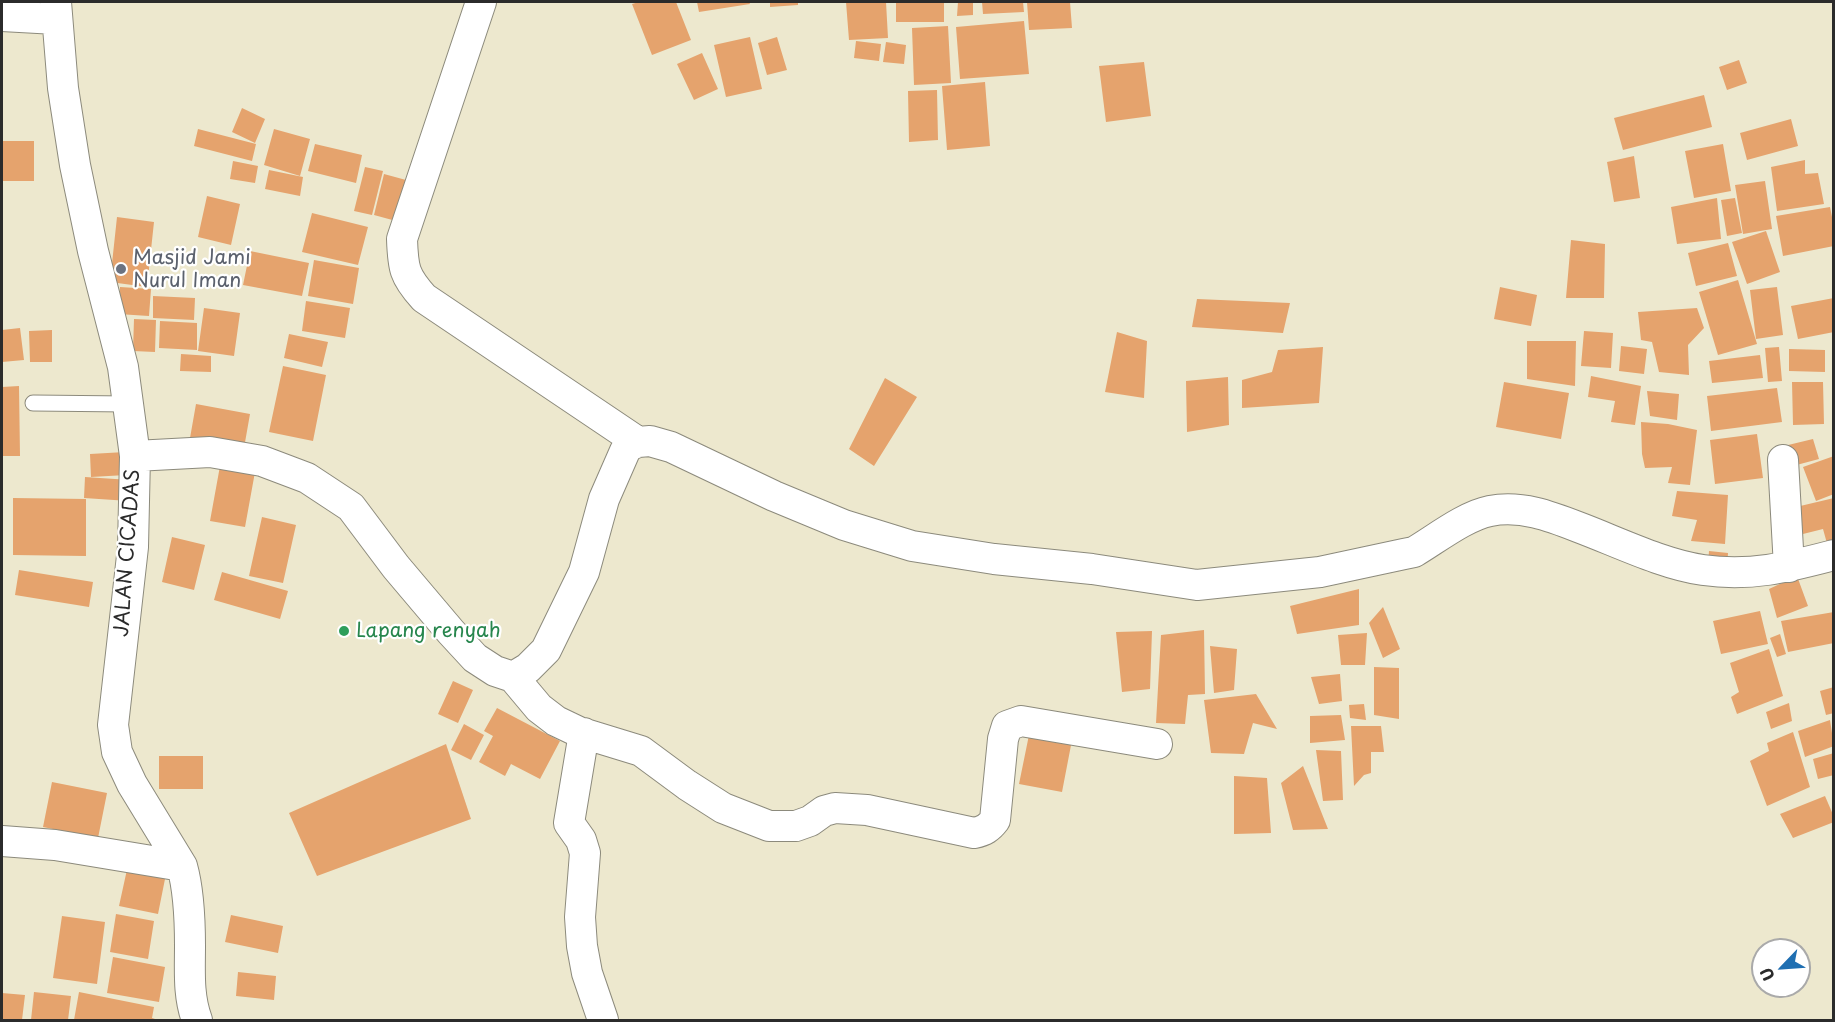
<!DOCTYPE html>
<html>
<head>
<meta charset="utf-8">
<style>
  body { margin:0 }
  #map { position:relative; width:1835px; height:1022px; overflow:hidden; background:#ede8ce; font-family:"Playpen Sans",sans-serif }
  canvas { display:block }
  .frame { position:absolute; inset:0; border:3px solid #2b2b2b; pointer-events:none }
  .north { position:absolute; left:1751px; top:938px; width:60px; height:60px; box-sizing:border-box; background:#fff; border:2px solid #aaa; border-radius:50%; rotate:245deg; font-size:16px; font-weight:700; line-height:24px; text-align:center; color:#2b2b2b }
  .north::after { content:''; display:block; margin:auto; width:21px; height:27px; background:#1f6fb2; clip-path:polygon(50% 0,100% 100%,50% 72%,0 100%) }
</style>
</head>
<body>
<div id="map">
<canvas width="1835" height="1022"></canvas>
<div class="frame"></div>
<div class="north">U</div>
</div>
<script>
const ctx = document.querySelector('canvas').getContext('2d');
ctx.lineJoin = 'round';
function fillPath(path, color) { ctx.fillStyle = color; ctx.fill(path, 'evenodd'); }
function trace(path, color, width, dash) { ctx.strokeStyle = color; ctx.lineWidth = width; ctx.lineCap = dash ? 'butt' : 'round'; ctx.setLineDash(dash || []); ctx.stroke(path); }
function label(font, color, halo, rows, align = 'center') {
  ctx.font = font + ' "Playpen Sans",sans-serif'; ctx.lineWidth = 4.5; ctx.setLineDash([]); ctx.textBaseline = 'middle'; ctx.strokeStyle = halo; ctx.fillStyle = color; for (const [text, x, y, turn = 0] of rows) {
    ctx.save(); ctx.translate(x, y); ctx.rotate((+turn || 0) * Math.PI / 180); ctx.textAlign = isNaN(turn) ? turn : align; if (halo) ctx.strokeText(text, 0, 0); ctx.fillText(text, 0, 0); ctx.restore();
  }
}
fillPath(new Path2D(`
  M639,2H676L691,40L652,55L632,4Z
  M697,2H749L750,4L699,12Z
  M770,2H798V5L770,7Z
  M846,2H886L888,38L849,40Z
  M896,2H944V22H896Z
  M958,2H973V15L957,16Z
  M982,2H1023L1024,12L983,14Z
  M1027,2H1070L1072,28L1029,30Z
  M1024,21L1029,74L960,79L956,27Z
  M948,26L951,83L914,85L912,28Z
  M750,37L762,89L726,97L714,45Z
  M777,37L787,70L767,75L758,43Z
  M856,41L881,44L879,61L854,58Z
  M886,42L906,45L904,64L883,62Z
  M702,53L718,89L694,100L677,64Z
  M1739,60L1747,83L1727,90L1719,67Z
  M1144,62L1151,116L1106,122L1099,66Z
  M985,82L990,146L947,150L942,86Z
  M937,90L938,140L909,142L908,91Z
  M1704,95L1712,127L1623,150L1614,118Z
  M242,108L265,119L255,143L232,132Z
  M1791,119L1798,146L1747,160L1740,133Z
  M198,129L256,144L252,161L194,146Z
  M274,129L310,139L300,176L264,165Z
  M2,141H34V181H2Z
  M315,144L362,155L356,183L308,171Z
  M1723,144L1731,191L1694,198L1685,151Z
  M1634,156L1640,198L1614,202L1607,162Z
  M1805,160V174L1818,173L1824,204L1777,211L1771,167Z
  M233,161L258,166L255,183L230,179Z
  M365,167L383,171L372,215L354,211Z
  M269,170L303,177L300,196L265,189Z
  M384,174L406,180L396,221L374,215Z
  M1765,181L1772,229L1743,234L1735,185Z
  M207,196L240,204L231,245L198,237Z
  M1717,198L1721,239L1677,244L1671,207Z
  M1735,198L1742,233L1727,236L1721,200Z
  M1830,207L1834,227V246L1783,256L1776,216Z
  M312,213L368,227L358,265L302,252Z
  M117,217L154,222L147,287L110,282Z
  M1766,231L1780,272L1747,284L1732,242Z
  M1571,240L1605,244L1604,298H1566Z
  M1728,243L1737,276L1696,286L1688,253Z
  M250,251L309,263L302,296L243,285Z
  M314,260L359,268L353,304L308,296Z
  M1738,280L1757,344L1718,355L1699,292Z
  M120,287L151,289L149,316L118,314Z
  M1500,287L1537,295L1531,326L1494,319Z
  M1777,287L1783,335L1756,339L1750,290Z
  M153,296L195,298L194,320L153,318Z
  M1834,298V332L1798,339L1791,306Z
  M1197,299L1290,303L1283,333L1192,327Z
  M306,301L350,308L345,338L302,331Z
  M204,308L240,313L234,356L198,351Z
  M1697,308L1704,328L1688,345L1689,375L1659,372L1652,342L1641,340L1638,312Z
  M134,319L156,320L155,352L133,351Z
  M160,321L197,323V350L159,348Z
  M20,328L24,360L2,362V330Z
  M52,330V362H30L29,331Z
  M1584,331L1613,333L1611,368L1581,366Z
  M1117,332L1147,341L1144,398L1105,392Z
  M289,334L328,342L322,367L284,358Z
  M1527,341H1576L1575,386L1527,379Z
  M1621,346L1647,349L1644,374L1619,371Z
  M1323,347L1319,403L1242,408V380L1272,372L1278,350Z
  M1779,347L1782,381L1768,382L1765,348Z
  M1789,349L1825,350V372L1789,371Z
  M181,354L211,356V372L180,371Z
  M1760,355L1763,378L1712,383L1709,361Z
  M283,366L326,375L313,441L269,432Z
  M1591,376L1641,386L1635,425L1611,422L1615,401L1588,397Z
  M1228,377L1229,425L1187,432L1186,381Z
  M885,378L917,397L874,466L849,449Z
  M1504,382L1569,393L1561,439L1496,427Z
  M1792,382H1823L1824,424L1793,425Z
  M19,386L20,456H2V387Z
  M1777,388L1782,422L1711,431L1707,396Z
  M1647,391L1679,394L1677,420L1650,416Z
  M196,404L250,414L244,448L190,438Z
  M1641,422L1668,424L1697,430L1690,485L1668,483L1672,467L1645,468L1642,454Z
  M1757,434L1763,478L1715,484L1710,440Z
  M1813,439L1819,459L1789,467L1784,446Z
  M125,452L126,475L91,477L90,454Z
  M1834,456V494L1816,501L1803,467Z
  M220,466L255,472L245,527L210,521Z
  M85,477L130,480L129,501L84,498Z
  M1677,491L1728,495L1725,544L1691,541L1697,520L1672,516Z
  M13,498L86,499V556L13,555Z
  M1834,498V545L1828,547L1823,529L1803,534L1796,507Z
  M262,517L296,525L283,583L249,576Z
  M172,537L205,545L194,590L162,582Z
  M1709,551L1728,553L1727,568L1708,565Z
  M19,570L93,582L89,607L15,595Z
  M222,572L288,591L280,619L214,600Z
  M1797,576L1808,606L1777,618L1769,589Z
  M1359,589V625L1297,634L1290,606Z
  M1383,607L1400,649L1383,658L1369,623Z
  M1760,611L1768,644L1721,654L1713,621Z
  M1834,612V643L1788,652L1781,621Z
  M1204,630L1205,694L1188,695L1185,724L1156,723L1161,635Z
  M1152,631L1150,689L1122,692L1116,632Z
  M1367,633L1365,665H1341L1338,635Z
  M1780,634L1786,654L1777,657L1770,638Z
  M1210,646L1237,649L1234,690L1214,693Z
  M1769,649L1783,696L1737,714L1731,697L1739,692L1730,663Z
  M1374,667L1399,668V719L1374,715Z
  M1340,674L1342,701L1319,704L1311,677Z
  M453,681L473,690L458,723L438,714Z
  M1834,687V713L1826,715L1820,691Z
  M1256,694L1277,729L1253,723L1244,754L1211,753L1204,700Z
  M1789,703L1792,721L1771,729L1766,712Z
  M1364,704L1366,720L1350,718L1349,705Z
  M497,708L560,741L540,779L511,764L505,776L479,762L493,736L484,731Z
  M1341,715L1345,740L1310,743V716Z
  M1830,720L1834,746L1805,757L1798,731Z
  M464,724L484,735L471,760L451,750Z
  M1351,726H1381L1384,752H1371V773L1364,775L1354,786Z
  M1030,730L1072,740L1062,792L1019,784Z
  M1793,732L1810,787L1767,806L1750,761L1769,751L1767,743Z
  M446,744L471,819L317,876L289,813Z
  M1316,750L1341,751L1343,800L1323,801Z
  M1834,753V775L1818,779L1813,759Z
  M159,756H203V789H159Z
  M1303,766L1328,829L1293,830L1281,783Z
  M1234,776L1267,778L1271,833L1234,834Z
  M52,782L107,793L98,838L43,827Z
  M1825,796L1834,817V822L1793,838L1780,814Z
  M128,865L166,874L158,914L119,906Z
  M116,914L154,921L148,959L110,952Z
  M231,915L283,926L278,953L225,942Z
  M62,916L105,922L97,984L53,978Z
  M113,957L165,967L159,1002L107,993Z
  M238,972L276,976L274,1000L236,996Z
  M34,992L71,996L68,1020H31Z
  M79,992L154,1007L152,1018L158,1020H74Z
  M2,993L25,995L22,1020H2Z`), '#e5a36d');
const service = new Path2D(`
  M33,403L128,404`);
const minor = new Path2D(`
  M56,2L63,88L75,165L93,251L123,367L135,456L133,547L113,725L117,752L132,784L182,866C189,891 190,920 190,946C190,971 188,996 197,1020
  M481,2L402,239C403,268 404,276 424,298L638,442
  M2,16L56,19
  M135,456L210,452L262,461L307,478L351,507L396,567L451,632L475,658L495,671L513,677L528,668L546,650L584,572L604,499L625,451L629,446L638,442L650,441L671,447L774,496L844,525L912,546L994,559L1092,569L1197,585L1320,572L1404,554L1414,552C1436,539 1465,516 1490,511C1521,505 1550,516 1578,527C1618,542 1662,564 1703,570C1751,577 1788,567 1834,555
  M1783,460L1789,567
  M513,677L539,708L556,721L579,732L641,751L687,785L723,808L769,826H796L810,821L824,811L835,808L867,810L974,833C984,831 989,828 995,820L1003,739L1007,726L1021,721L1157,744
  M584,733L569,823L581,840L585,853L580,917L582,946L587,973L603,1020
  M2,841L55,845L182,866`);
trace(service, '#8c8a7c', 17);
trace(minor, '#8c8a7c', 32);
trace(service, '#fff', 15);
trace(minor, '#fff', 30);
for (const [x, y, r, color] of [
  [121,269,6,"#6b7280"],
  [344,631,6,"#2e9e5b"]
]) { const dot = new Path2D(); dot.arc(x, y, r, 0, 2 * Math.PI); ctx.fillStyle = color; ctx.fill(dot); trace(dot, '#fff', 2); }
label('20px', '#5b616d', '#fff', [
  ["Masjid Jami",133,258],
  ["Nurul Iman",133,281]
], 'left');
label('20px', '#2b2b2b', '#fff', [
  ["JALAN CICADAS",128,553,-86]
]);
label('20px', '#27864d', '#fff', [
  ["Lapang renyah",356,631]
], 'left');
</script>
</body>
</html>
